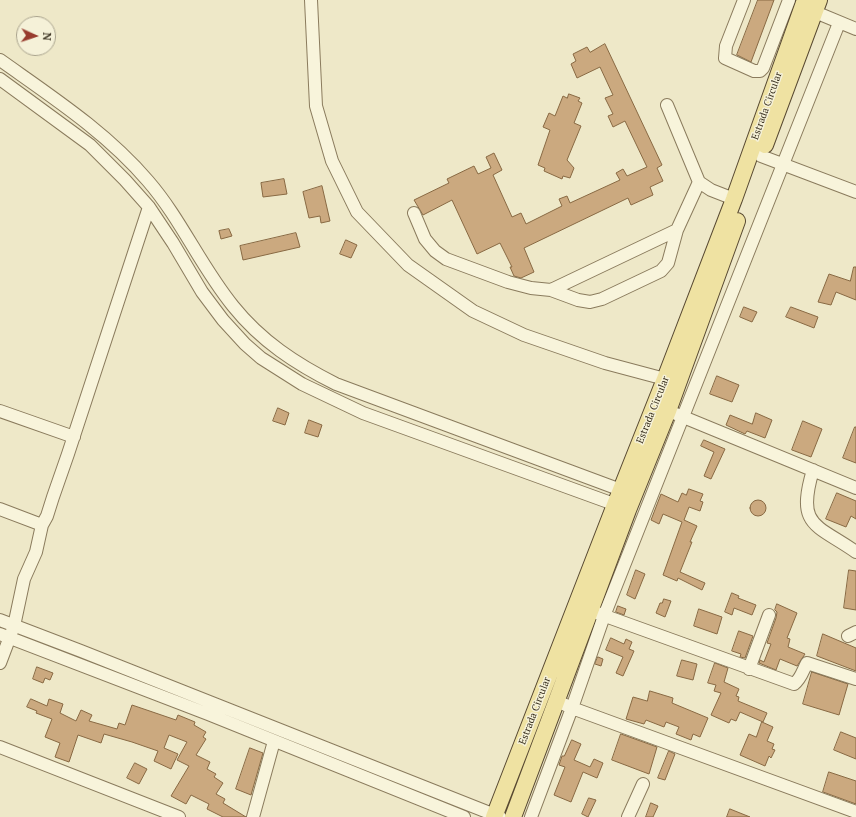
<!DOCTYPE html>
<html>
<head>
<meta charset="utf-8">
<style>
  body { margin:0 }
  #map { position:relative; width:856px; height:817px; overflow:hidden; background:#eee8c8; font-family:"PT Serif",serif }
  canvas { display:block }
  .north { position:absolute; left:16px; top:16px; width:40px; height:40px; box-sizing:border-box; background:#f5f1d8; border:1px solid #aaa48e; border-radius:50%; rotate:93deg; font-size:11px; font-weight:700; line-height:16px; text-align:center; color:#3a3120 }
  .north::after { content:''; display:block; margin:auto; width:14px; height:18px; background:#983c2e; clip-path:polygon(50% 0,100% 100%,50% 72%,0 100%) }
</style>
</head>
<body>
<div id="map">
<canvas width="856" height="817"></canvas>
<div class="north">N</div>
</div>
<script>
const ctx = document.querySelector('canvas').getContext('2d');
ctx.lineJoin = 'round';
function fillPath(path, color) { ctx.fillStyle = color; ctx.fill(path, 'evenodd'); }
function trace(path, color, width, dash) { ctx.strokeStyle = color; ctx.lineWidth = width; ctx.lineCap = dash ? 'butt' : 'round'; ctx.setLineDash(dash || []); ctx.stroke(path); }
function label(font, color, halo, rows, align = 'center') {
  ctx.font = font + ' "PT Serif",serif'; ctx.lineWidth = 3; ctx.setLineDash([]); ctx.textBaseline = 'middle'; ctx.strokeStyle = halo; ctx.fillStyle = color; for (const [text, x, y, turn = 0] of rows) {
    ctx.save(); ctx.translate(x, y); ctx.rotate((+turn || 0) * Math.PI / 180); ctx.textAlign = isNaN(turn) ? turn : align; if (halo) ctx.strokeText(text, 0, 0); ctx.fillText(text, 0, 0); ctx.restore();
  }
}
const building = new Path2D(`
  M758,0H774L751,62L737,55Z
  M605,44L662,165L657,168L663,181L650,187L653,195L631,205L628,198L524,248L534,272L521,278L514,276L510,267H512L500,243L477,254L452,200L423,215L414,200L449,183L447,179L474,166L478,174L491,168L486,157L494,153L502,170L493,175L512,217L521,213L526,224L562,206L559,199L567,196L570,203L620,180L616,173L623,169L627,176L647,167L625,121L613,127L608,116L613,114L605,98L613,95L600,67L577,78L571,64L576,61L573,54L587,47L590,52Z
  M569,94L580,98L578,101L582,103L574,123L581,126L567,160L574,168L570,178L563,176L562,179L544,171L545,168L538,165L550,130L543,127L549,113L555,116L563,96L567,98Z
  M284,179L287,194L263,197L261,183Z
  M322,186L330,221L321,223L320,216L309,218L303,192Z
  M229,229L232,236L221,239L219,231Z
  M296,233L300,247L243,260L240,246Z
  M346,240L357,245L351,258L340,254Z
  M854,267H856V300L836,292L831,305L818,302L829,274L850,281Z
  M744,307L757,312L752,322L740,317Z
  M791,307L818,317L814,328L786,317Z
  M717,376L739,385L732,402L710,394Z
  M278,408L289,413L285,425L273,421Z
  M756,413L772,420L765,438L747,431L745,434L726,425L730,415L752,424Z
  M309,420L322,425L318,437L305,433Z
  M803,421L822,429L811,457L792,450Z
  M855,427H856V463L843,458Z
  M704,440L725,449L711,479L704,476L714,452L701,446Z
  M689,489L703,494L700,501L703,502L700,511L689,507L684,520L697,526L690,542H692L680,572L705,583L702,590L678,578L677,581L663,575L682,522L663,514L659,524L651,520L661,494L678,502L682,493L686,495Z
  M837,493L856,501V519L851,516L846,527L826,519Z
  M750 508a8 8 0 1 1 16 0a8 8 0 1 1-16 0Z
  M636,570L645,574L635,599L627,595Z
  M849,570L856,571V610L844,608Z
  M732,593L739,596L738,598L756,605L752,615L734,608L732,615L725,612Z
  M664,599L671,601L665,617L656,613L660,603H662Z
  M777,604L797,613L787,638L790,639L788,647L805,654L797,666L780,659L776,670L759,663L760,660L764,662L771,644L767,643L776,618L777,612L775,610Z
  M618,606L626,609L624,615L616,612Z
  M699,609L722,617L717,634L694,626Z
  M739,631L753,636L745,658L740,657L741,654L732,651Z
  M823,634L856,648V671L817,656Z
  M611,638L624,644L626,639L632,642L629,649L634,651L623,676L616,673L623,657L606,650Z
  M598,657L603,659L601,666L595,664Z
  M682,660L697,664L693,680L677,676Z
  M715,663L728,668L724,682L739,689L736,696L739,697L738,701L767,713L763,722L740,712L736,721L731,719L729,723L711,715L721,693L714,691L716,685L708,683Z
  M37,667L53,673L50,680L45,678L43,683L33,679Z
  M812,672L848,684L839,715L803,704Z
  M650,691L673,698L672,703L708,718L700,737L693,734L691,740L676,734L679,727L666,722L664,727L646,720L644,724L626,719L633,697L647,701Z
  M31,699L47,706L49,699L63,704L60,713L76,721L81,710L92,715L89,721L117,729L119,723L125,725L132,705L176,720L178,715L195,722L194,725L206,732L203,737L206,739L196,755L210,762L207,769L216,774L214,777L223,783L216,794L225,799L223,803L246,817H223L207,809L209,804L191,795L186,804L171,796L189,766L177,760L187,742L169,735L164,748L178,754L171,769L154,761L158,751L132,742L104,734L101,743L78,735L69,762L55,757L60,743L45,737L52,719L36,713L37,711L27,707Z
  M762,722L773,727L767,741L774,744L772,749L775,750L771,758L769,756L765,766L740,755L749,734L756,737Z
  M841,732L856,738V759L834,750Z
  M621,734L657,747L649,774L612,760Z
  M572,740L581,744L574,760L590,767L594,759L603,763L597,778L583,772L571,802L554,795L565,767L559,765L562,756H564Z
  M250,748L263,753L251,795L236,789Z
  M669,751L675,754L665,780L658,778Z
  M135,763L147,769L139,784L127,778Z
  M829,772L856,781V804L823,792Z
  M589,798L596,800L588,817L582,814Z
  M651,803L658,806L653,817H646Z
  M730,809L750,817H727Z`);
fillPath(building, '#cba97f');
trace(building, '#886943', 1);
const minor = new Path2D(`
  M311,0L316,106L332,161L357,212L408,265L473,311L524,335L605,363L665,379
  M744,0L726,46L725,58L754,71H760L763,68L789,0
  M815,12L856,29
  M0,60C52,97 106,132 148,181C181,219 201,267 233,306C261,341 296,364 336,384L621,490L627,494
  M0,79L90,145L125,180L149,207L173,243L202,292L223,320L245,344L261,358L302,384L363,413L622,507
  M667,105L699,182L711,190L734,199
  M761,156L856,192
  M414,213L425,239L435,251L446,259L508,282L531,288L551,290L578,300L590,302L602,299L661,271L668,263L677,230L699,182
  M551,290L677,230
  M0,411L74,437
  M676,414L856,488
  M813,470C796,527 816,524 856,552
  M0,509L42,525
  M597,613L794,684C801,679 803,670 807,663L856,679
  M0,620L81,651L500,817
  M0,634L208,714L464,817
  M848,636L856,632
  M0,663L14,626L24,579L36,552L42,525L47,516L53,497L68,454L149,207
  M749,669L769,615
  M557,701L572,708L856,812
  M0,747L179,817
  M253,817L274,741
  M531,817L572,708L604,616L839,23
  M628,817L643,784`);
const major = new Path2D(`
  M765,145L819,0
  M494,817L615,505L665,379L734,199L805,0
  M513,817L628,510L668,411L737,221`);
trace(minor, '#8a7b5d', 14);
trace(major, '#584931', 18);
trace(minor, '#f8f4db', 12);
trace(major, '#efe2a2', 16);
label('10px', '#3a3120', '#f5f1d8', [
  ["Estrada Circular",767,106,-70],
  ["Estrada Circular",653,410,-68],
  ["Estrada Circular",535,711,-69]
]);
</script>
</body>
</html>
